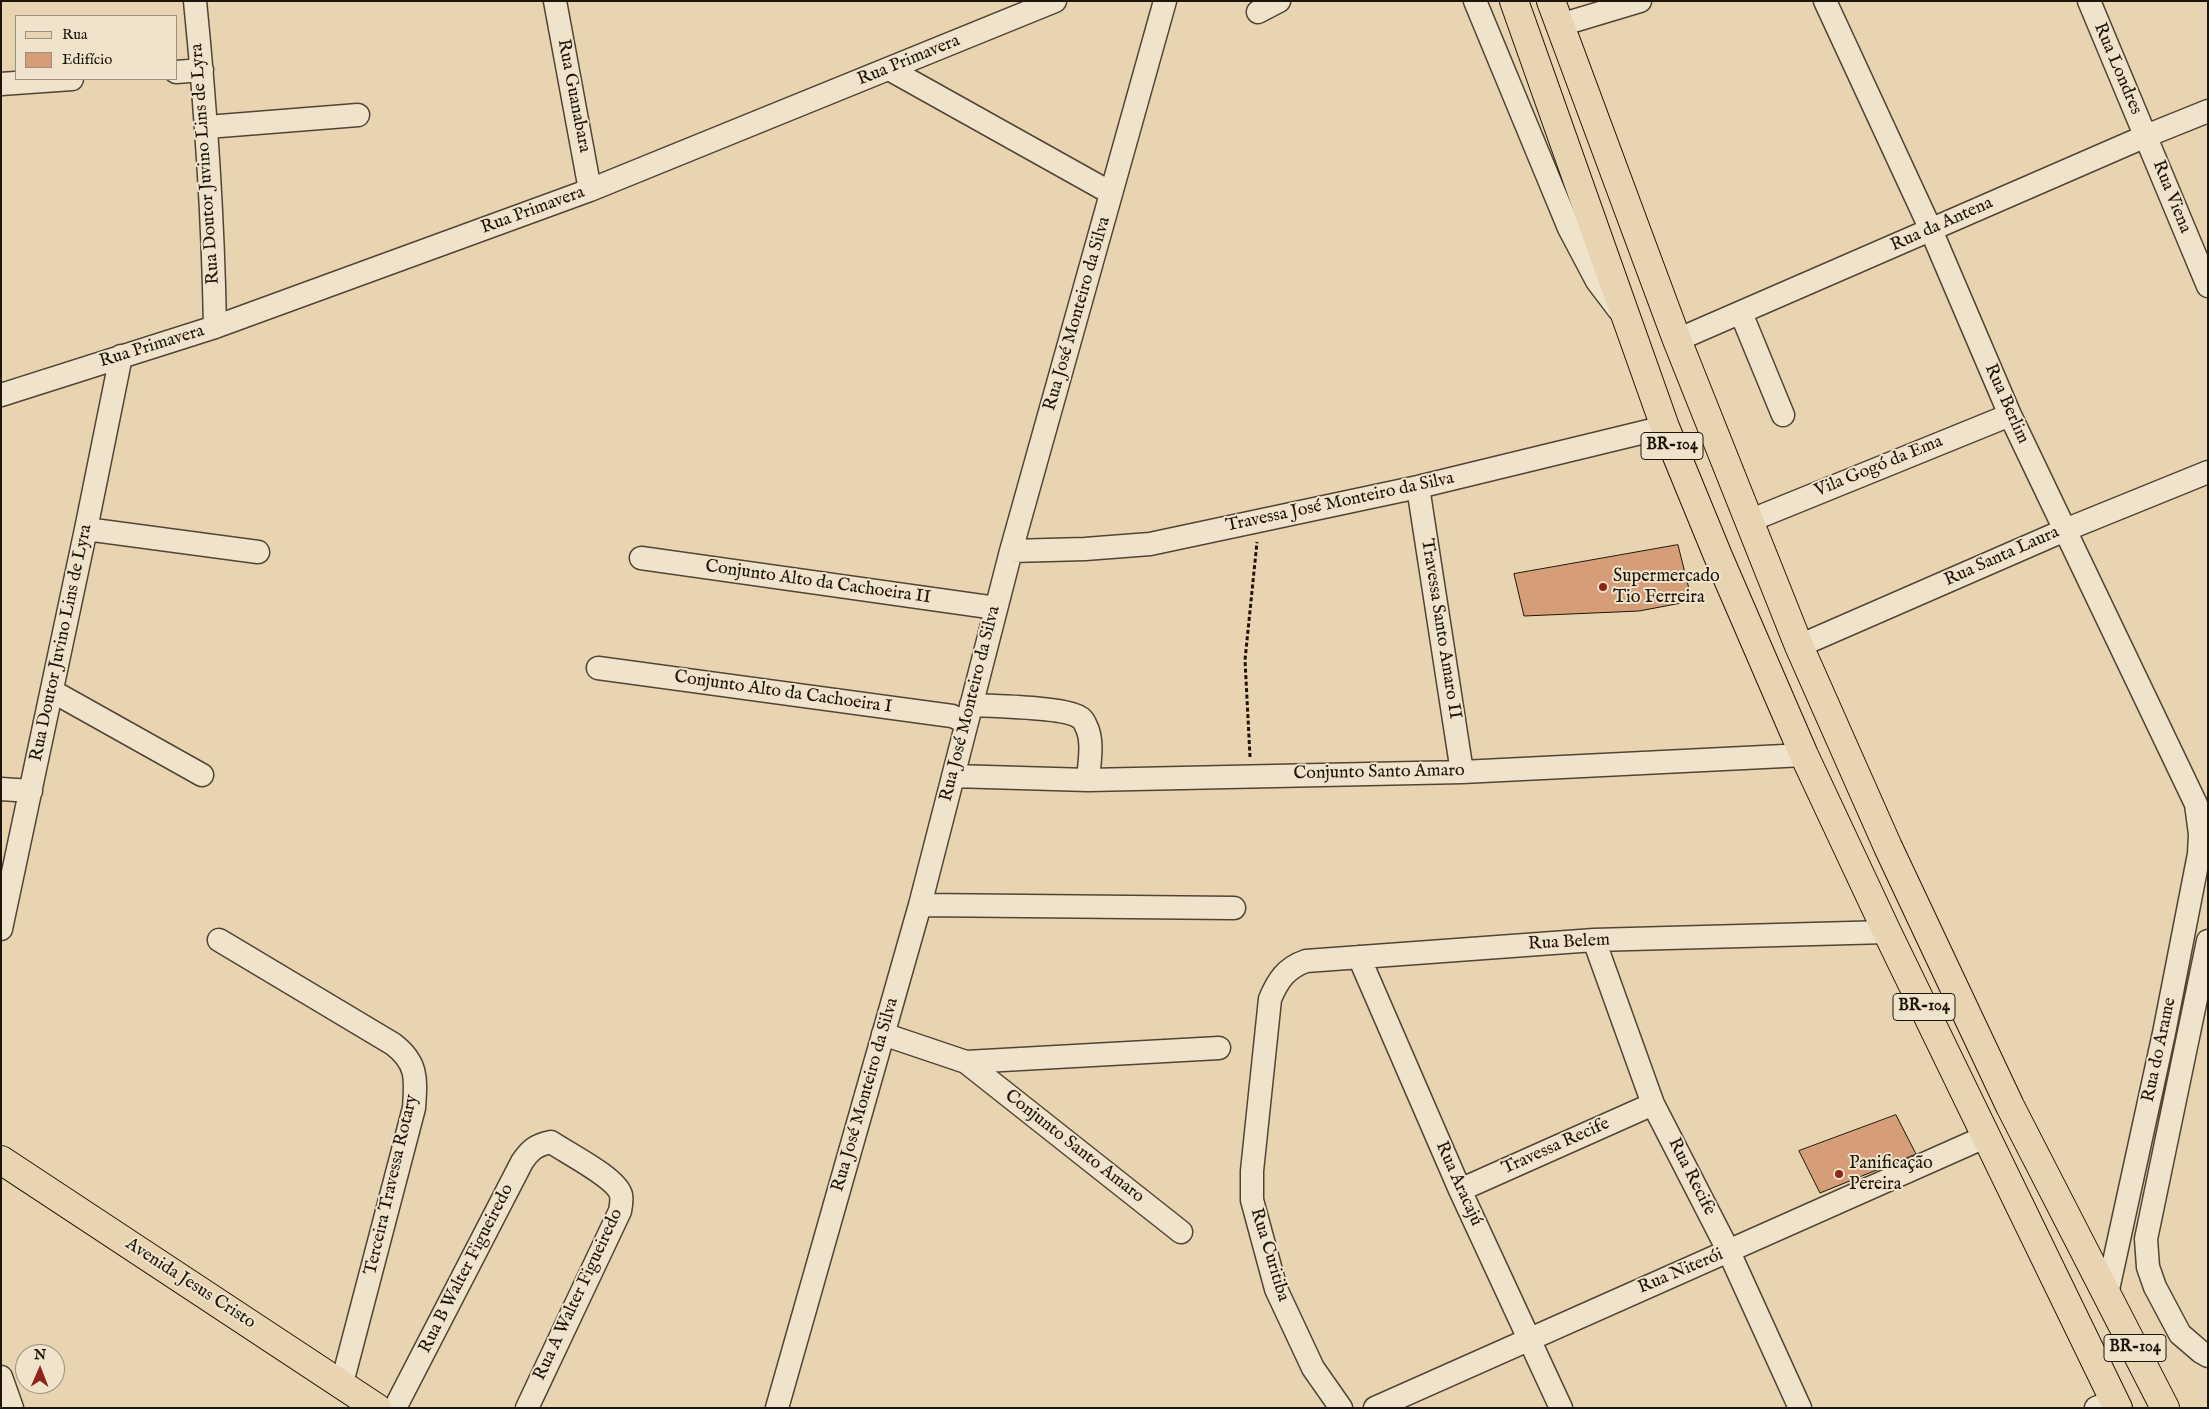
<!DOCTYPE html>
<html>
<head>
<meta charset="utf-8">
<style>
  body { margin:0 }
  #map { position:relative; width:2209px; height:1409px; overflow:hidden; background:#e8d4b0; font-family:"IM FELL English",serif }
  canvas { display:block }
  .frame { position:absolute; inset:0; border:2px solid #1e150a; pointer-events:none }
  .legend { position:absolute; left:15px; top:15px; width:162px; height:65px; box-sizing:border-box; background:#f0e3cc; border:1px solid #9c917e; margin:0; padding:6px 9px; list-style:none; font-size:15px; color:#1e150a }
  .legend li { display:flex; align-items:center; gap:10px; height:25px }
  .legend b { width:25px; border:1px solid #9c917e }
  .north { position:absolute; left:15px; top:1344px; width:50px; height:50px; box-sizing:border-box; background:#f0e3cc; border:1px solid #9c917e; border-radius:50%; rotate:1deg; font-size:14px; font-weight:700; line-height:20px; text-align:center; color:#1e150a }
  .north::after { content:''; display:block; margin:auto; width:18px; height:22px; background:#8f2418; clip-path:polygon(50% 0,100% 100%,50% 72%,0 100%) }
</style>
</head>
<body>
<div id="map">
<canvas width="2209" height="1409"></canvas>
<div class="frame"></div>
<ul class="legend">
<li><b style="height:6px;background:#e8d4b0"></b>Rua</li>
<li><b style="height:14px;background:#d69d79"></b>Edifício</li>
</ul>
<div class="north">N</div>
</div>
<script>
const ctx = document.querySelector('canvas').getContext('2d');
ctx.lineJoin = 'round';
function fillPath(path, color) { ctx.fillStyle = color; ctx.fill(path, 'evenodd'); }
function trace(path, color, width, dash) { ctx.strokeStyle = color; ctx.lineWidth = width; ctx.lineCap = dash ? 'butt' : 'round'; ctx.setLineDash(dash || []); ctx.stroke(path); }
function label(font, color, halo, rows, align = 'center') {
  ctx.font = font + ' "IM FELL English",serif'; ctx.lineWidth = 4; ctx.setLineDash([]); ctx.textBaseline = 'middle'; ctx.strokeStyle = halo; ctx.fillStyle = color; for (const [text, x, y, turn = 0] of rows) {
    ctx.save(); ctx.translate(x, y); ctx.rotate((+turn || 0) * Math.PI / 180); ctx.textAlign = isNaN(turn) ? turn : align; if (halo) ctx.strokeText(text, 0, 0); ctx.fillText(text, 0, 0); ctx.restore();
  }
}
const building = new Path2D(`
  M1678,545L1692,601L1639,611L1524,616L1514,574Z
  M1896,1115L1916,1154L1820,1193L1799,1151Z`);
fillPath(building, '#d69d79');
trace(building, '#1e150a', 1);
const minor = new Path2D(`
  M195,1C206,110 213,218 215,327
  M555,1L590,190
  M1475,1L1569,228L1597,281L1619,310
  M1825,1L1931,230L2010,415L2196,804L2200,834L2199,854L2164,1033L2107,1294
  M2089,1L2208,286
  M1258,12L1279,1
  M1560,25L1640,1
  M889,69L1111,193
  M176,72L202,70
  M1,84L72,79
  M207,127L358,115
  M1741,313L1783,415
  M1677,340L2146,136L2208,111
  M1,395L215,327L590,190L1055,1
  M1418,487L1462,772
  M1749,521L2010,415
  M86,529L258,552
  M1011,551L1085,549L1150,544L1418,487L1665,427
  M641,558L996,608
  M1799,646L2065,530L2208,472
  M598,668L952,716L966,722
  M52,691L202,775
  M971,705C992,706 1065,707 1079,717C1082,718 1085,723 1086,726C1094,741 1089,764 1088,780
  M953,776L1088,780L1462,772L1804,755
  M1,789L31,791
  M920,905L1234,908
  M1,929L86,529L121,356
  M219,940L393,1044C418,1063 416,1079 414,1108L342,1383
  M1594,940L1653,1104L1729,1252L1800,1408
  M2208,941L2146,1239L2148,1267L2155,1287L2180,1334L2201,1352L2208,1356
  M1359,957L1460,1190L1561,1408
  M883,1034L966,1062L1181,1232
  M966,1062L1219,1048
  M1460,1190L1653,1104
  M1,1377L12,1408
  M395,1408L522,1162C530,1150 536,1145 551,1142C567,1153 617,1178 621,1195C622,1200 621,1206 620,1211L527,1408
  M777,1408L920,905L1011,551L1165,1
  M1341,1408L1313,1368L1276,1289L1252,1200V1171L1270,999C1278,980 1286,968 1306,961L1594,940L1887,932
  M1375,1408L1987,1136
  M2096,1408L2115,1400`);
const major = new Path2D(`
  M1,1160L377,1408`);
const highway = new Path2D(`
  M1514,1L1665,427L1718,556L1804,755L1887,932L2118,1408
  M1551,1L1677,340L1799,646L1888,847L2010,1106L2165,1408`);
trace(minor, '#504534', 25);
trace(major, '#1e150a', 30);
trace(highway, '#1e150a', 30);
trace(new Path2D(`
  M1250,757L1245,660L1257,542`), '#1e150a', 3, [4, 2.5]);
trace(minor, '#f0e3cc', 22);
trace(major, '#e8d4b0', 28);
trace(highway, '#e8d4b0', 28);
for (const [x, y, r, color] of [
  [1603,587,5,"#8f2418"],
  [1839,1174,5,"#8f2418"]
]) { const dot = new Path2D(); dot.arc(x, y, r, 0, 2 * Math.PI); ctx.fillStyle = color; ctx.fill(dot); trace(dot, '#f0e3cc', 2); }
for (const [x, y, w] of [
  [1672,446,62],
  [1924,1007,62],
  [2135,1348,62]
]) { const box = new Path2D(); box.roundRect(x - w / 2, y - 13.5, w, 27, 4); ctx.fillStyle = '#f0e3cc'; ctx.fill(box); trace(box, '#1e150a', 1); }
label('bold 16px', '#1e150a', null, [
  ["BR-104",1672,446],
  ["BR-104",1924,1007],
  ["BR-104",2135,1348]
]);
label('18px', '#1e150a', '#f0e3cc', [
  ["Rua Primavera",909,61,-22],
  ["Rua Londres",2117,69,67],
  ["Rua Guanabara",573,96,79],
  ["Rua Doutor Juvino Lins de Lyra",206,164,-94],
  ["Rua Viena",2171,197,68],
  ["Rua Primavera",533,211,-20],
  ["Rua da Antena",1942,225,-24],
  ["Rua José Monteiro da Silva",1078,314,-74],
  ["Rua Primavera",152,347,-17],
  ["Rua Berlim",2006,404,66],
  ["Vila Gogó da Ema",1879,467,-22],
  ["Travessa José Monteiro da Silva",1340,503,-12],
  ["Rua Santa Laura",2002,557,-24],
  ["Conjunto Alto da Cachoeira II",818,583,8],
  ["Travessa Santo Amaro II",1440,629,81],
  ["Rua Doutor Juvino Lins de Lyra",62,643,-78],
  ["Conjunto Alto da Cachoeira I",783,693,8],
  ["Rua José Monteiro da Silva",971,704,-76],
  ["Conjunto Santo Amaro",1379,773,-1],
  ["Rua Belem",1569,943,-3],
  ["Rua do Arame",2160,1050,-78],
  ["Rua José Monteiro da Silva",866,1095,-74],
  ["Conjunto Santo Amaro",1074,1147,38],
  ["Travessa Recife",1556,1147,-24],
  ["Rua Recife",1691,1177,63],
  ["Rua Aracajú",1458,1184,66],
  ["Terceira Travessa Rotary",392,1185,-77],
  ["Rua Curitiba",1269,1255,73],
  ["Rua B Walter Figueiredo",467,1269,-63],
  ["Rua Niterói",1681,1272,-23],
  ["Avenida Jesus Cristo",190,1284,33],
  ["Rua A Walter Figueiredo",579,1295,-65]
]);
label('18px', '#1e150a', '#f0e3cc', [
  ["Supermercado",1613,577],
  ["Tio Ferreira",1613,598],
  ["Panificação",1849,1164],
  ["Pereira",1849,1185]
], 'left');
</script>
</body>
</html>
